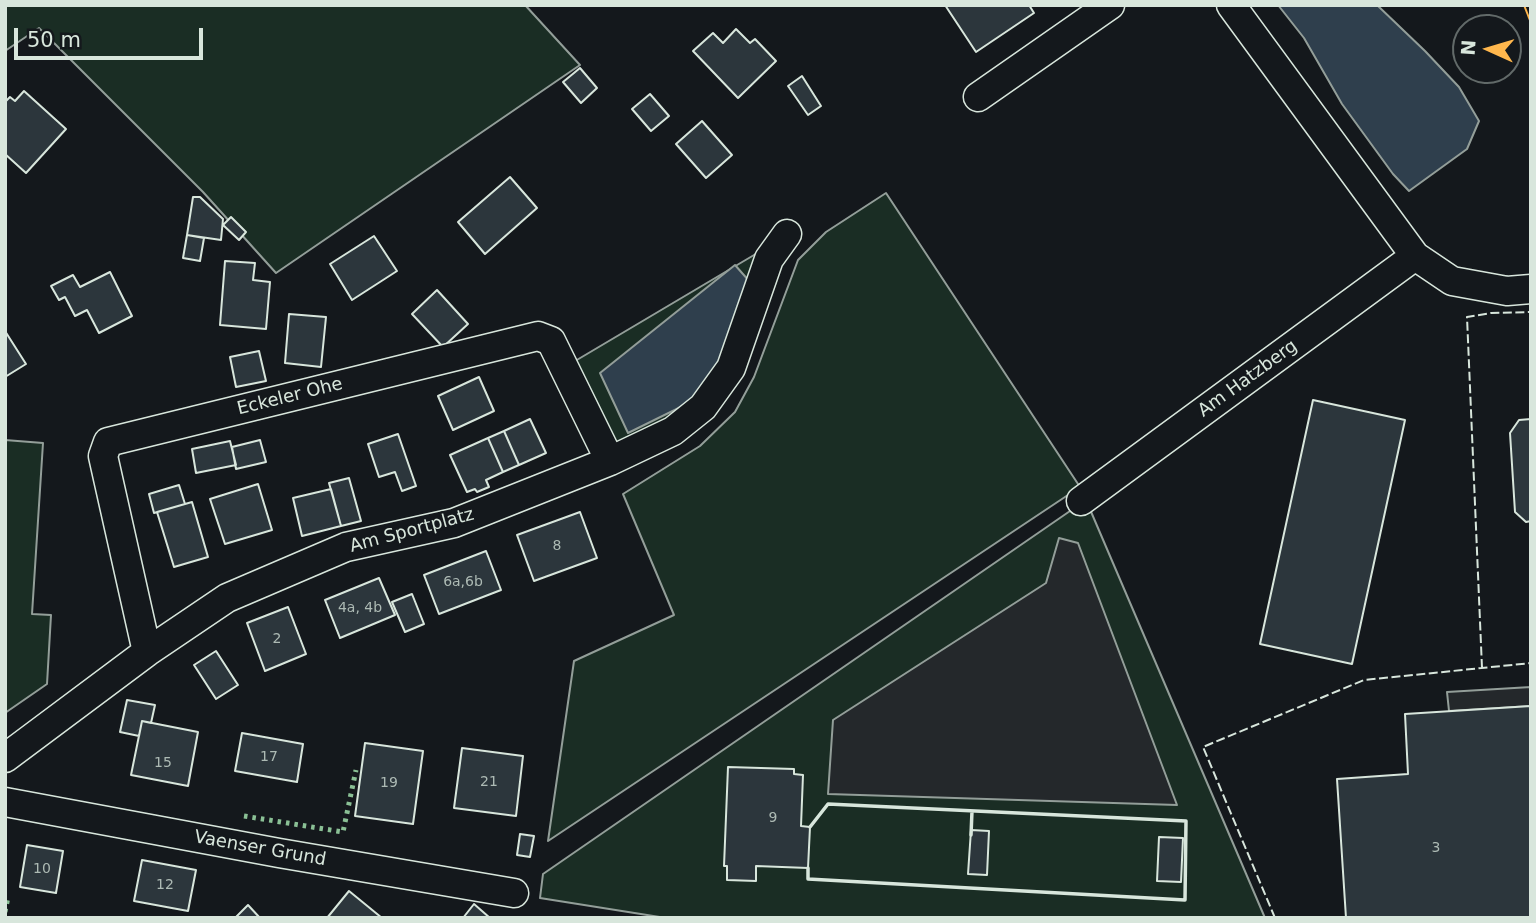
<!DOCTYPE html>
<html>
<head>
<meta charset="utf-8">
<style>
  body { margin:0 }
  #map { position:relative; width:1536px; height:923px; overflow:hidden; background:#14181c; font-family:"DejaVu Sans",sans-serif }
  canvas { display:block }
  .frame { position:absolute; inset:0; border:7px solid #d8e6dc; pointer-events:none }
  .north { position:absolute; left:1452px; top:14px; width:70px; height:70px; box-sizing:border-box; background:#14181c; border:2px solid #626a69; border-radius:50%; rotate:274deg; font-size:19px; font-weight:700; line-height:28px; text-align:center; color:#d8e6dc }
  .north::after { content:''; display:block; margin:auto; width:24px; height:32px; background:#ffb74d; clip-path:polygon(50% 0,100% 100%,50% 72%,0 100%) }
  .scale { position:absolute; left:14px; top:28px; width:189px; height:32px; box-sizing:border-box; border:4px solid #d8e6dc; border-top:0; padding-left:9px; font-size:21px; line-height:24px; white-space:nowrap; color:#d8e6dc; -webkit-text-stroke:5px #14181c; paint-order:stroke }
</style>
</head>
<body>
<div id="map">
<canvas width="1536" height="923"></canvas>
<div class="frame"></div>
<div class="north">N</div>
<div class="scale">50 m</div>
</div>
<script>
const ctx = document.querySelector('canvas').getContext('2d');
ctx.lineJoin = 'round';
function fillPath(path, color) { ctx.fillStyle = color; ctx.fill(path, 'evenodd'); }
function trace(path, color, width, dash) { ctx.strokeStyle = color; ctx.lineWidth = width; ctx.lineCap = dash ? 'butt' : 'round'; ctx.setLineDash(dash || []); ctx.stroke(path); }
function label(font, color, halo, rows, align = 'center') {
  ctx.font = font + ' "DejaVu Sans",sans-serif'; ctx.lineWidth = 5; ctx.setLineDash([]); ctx.textBaseline = 'middle'; ctx.strokeStyle = halo; ctx.fillStyle = color; for (const [text, x, y, turn = 0] of rows) {
    ctx.save(); ctx.translate(x, y); ctx.rotate((+turn || 0) * Math.PI / 180); ctx.textAlign = isNaN(turn) ? turn : align; if (halo) ctx.strokeText(text, 0, 0); ctx.fillText(text, 0, 0); ctx.restore();
  }
}
const green = new Path2D(`
  M5,5H525L580,65L276,273L203,192L39,28L5,51Z
  M886,193L1080,487L548,841L574,661L674,615L623,494L700,446L735,412L754,377L798,260L826,232Z
  M781,239L702,405L610,459L565,367Z
  M5,440L43,443L32,614L51,615L47,684L5,713Z
  M1086,500L1265,918H666L540,898L543,874Z`);
fillPath(green, '#1a2d24');
trace(green, '#939e99', 2);
const parking = new Path2D(`
  M1059,538L1078,543L1177,805L828,794L833,720L1046,583Z
  M1531,687V706L1449,711L1447,692Z`);
fillPath(parking, '#24282b');
trace(parking, '#939e99', 2);
const water = new Path2D(`
  M1278,5H1377L1425,51L1459,87L1479,121L1467,149L1409,191L1393,174L1342,104L1304,38Z
  M735,265L750,282L724,364L705,395L628,433L600,373Z`);
fillPath(water, '#2f3f4d');
trace(water, '#939e99', 2);
const building = new Path2D(`
  M945,5H1029L1034,13L976,52Z
  M736,29L750,43L755,39L776,61L738,98L693,51L713,33L723,43Z
  M580,68L597,88L581,103L563,82Z
  M802,76L821,106L808,115L788,86Z
  M24,91L66,129L26,173L5,154V102L10,97L15,101Z
  M650,94L669,116L651,131L632,109Z
  M702,121L732,155L706,178L676,144Z
  M510,177L537,208L485,254L458,222Z
  M193,197H200L223,219L221,240L187,235Z
  M231,217L246,232L239,240L223,225Z
  M187,235L204,238L200,261L183,258Z
  M374,236L397,271L352,300L330,264Z
  M225,261L255,263L253,280L270,282L266,329L220,325Z
  M110,272L132,316L99,333L87,310L75,316L65,297L59,300L51,286L73,275L80,287Z
  M437,290L468,324L443,347L412,314Z
  M289,314L326,317L321,367L285,363Z
  M5,331L26,364L5,377Z
  M259,351L266,381L236,387L230,357Z
  M479,377L494,411L453,430L438,396Z
  M1313,400L1405,420L1352,664L1260,644Z
  M530,419L546,453L519,465L504,431Z
  M1531,419V521L1526,522L1515,512L1510,433L1519,420Z
  M504,431L519,465L503,472L488,438Z
  M398,434L416,486L402,491L395,472L379,477L368,444Z
  M488,438L503,472L486,480L489,487L477,492L475,489L467,492L450,455Z
  M260,440L266,462L236,469L232,447Z
  M230,441L236,465L196,473L192,449Z
  M349,478L361,521L341,526L329,483Z
  M258,484L272,530L225,544L210,499Z
  M179,485L185,504L154,513L149,494Z
  M331,489L341,526L302,536L293,498Z
  M192,502L208,557L174,567L157,512Z
  M580,512L597,558L534,581L517,535Z
  M486,551L501,590L439,614L424,575Z
  M379,578L395,615L340,638L325,600Z
  M412,594L424,624L405,632L392,602Z
  M288,607L306,654L265,671L247,623Z
  M216,651L238,685L216,699L194,665Z
  M127,700L155,705L151,723L142,721L139,736L120,732Z
  M1531,706V918H1346L1337,779L1408,774L1405,714Z
  M142,721L198,732L188,786L131,775Z
  M242,733L303,744L297,782L235,771Z
  M365,743L423,751L413,824L355,816Z
  M462,748L523,756L516,816L454,808Z
  M728,767L794,769V774L803,775L801,826L810,827L808,868L756,866V881L727,880V866H724Z
  M971,830L989,831L987,875L968,874Z
  M520,834L534,836L530,857L517,855Z
  M1159,837L1183,838L1181,882L1157,881Z
  M27,845L63,851L56,893L20,887Z
  M142,860L196,870L188,911L134,901Z
  M349,891L382,918H327Z
  M474,904L490,918H463Z
  M248,905L260,918H235Z`);
fillPath(building, '#2c363c');
trace(building, '#d8e6dc', 2);
const minor = new Path2D(`
  M1231,5L1415,256L1452,281L1507,291L1531,289
  M978,97L1110,5
  M1081,501L1415,256
  M147,652L103,456L108,442L538,336L551,341L610,461
  M5,758L147,652L227,598L346,547L454,523L610,461L673,431L703,407L731,368L769,259L787,234
  M5,802L279,853L514,893`);
trace(minor, '#d8e6dc', 31);
trace(minor, '#14181c', 28);
trace(new Path2D(`
  M244,816L343,832L356,770
  M5,912L8,897`), '#8ac095', 5, [3.5, 5]);
trace(new Path2D(`
  M1482,668L1467,317L1491,313L1531,312
  M1275,918L1203,747L1364,680L1531,663`), '#d8e6dc', 2, [9, 3.5]);
trace(new Path2D(`
  M971,835L972,811
  M808,868V879L1185,900L1186,821L828,804L810,827`), '#d8e6dc', 3.5);
trace(new Path2D(`
  M1524,5L1531,23`), '#ffb74d', 2, [24, 5, 3.5, 5]);
label('14px', '#adbab4', null, [
  ["8",557,546],
  ["6a,6b",463,582],
  ["4a, 4b",360,608],
  ["2",277,639],
  ["17",269,757],
  ["15",163,763],
  ["21",489,782],
  ["19",389,783],
  ["9",773,818],
  ["3",1436,848],
  ["10",42,869],
  ["12",165,885]
]);
label('18px', '#d8e6dc', '#14181c', [
  ["Am Hatzberg",1248,379,-36],
  ["Eckeler Ohe",290,397,-14],
  ["Am Sportplatz",412,531,-15],
  ["Vaenser Grund",260,849,10]
]);
</script>
</body>
</html>
